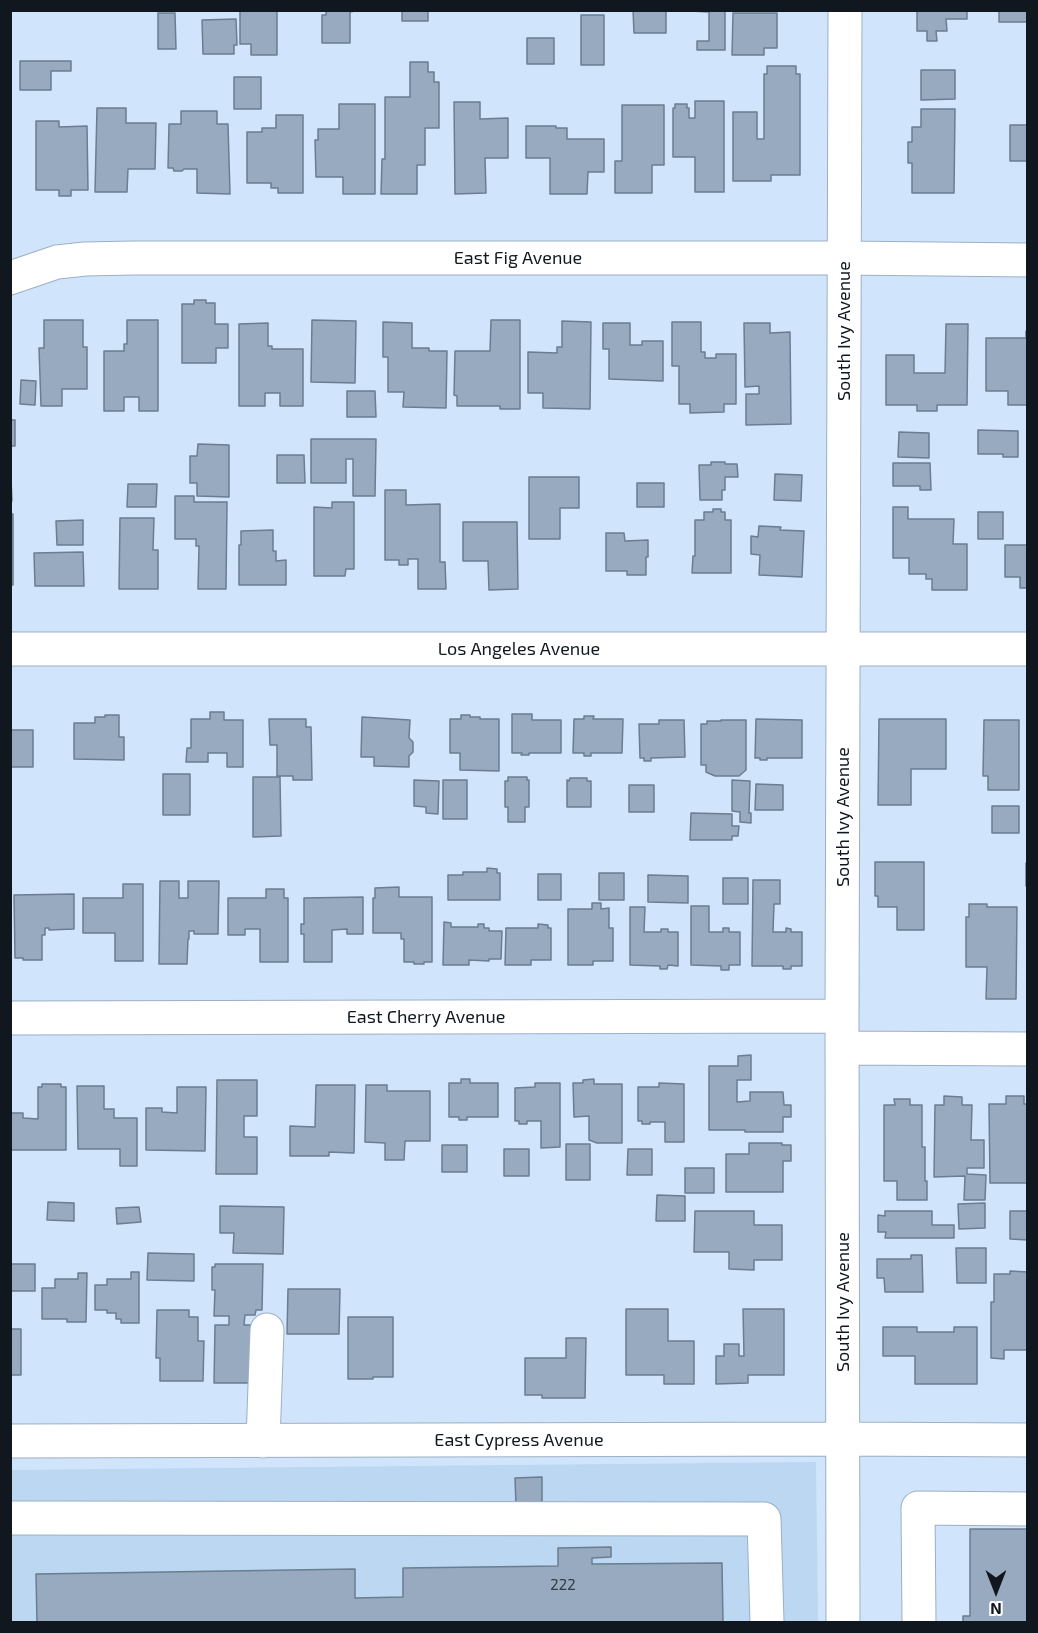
<!DOCTYPE html>
<html>
<head>
<meta charset="utf-8">
<style>
  body { margin:0 }
  #map { position:relative; width:1038px; height:1633px; overflow:hidden; background:#d0e5fb; font-family:"Exo 2",sans-serif }
  canvas { display:block }
  .frame { position:absolute; inset:0; border:12px solid #10171f; pointer-events:none }
  .north { position:absolute; left:966px; top:1561px; width:60px; height:60px; -webkit-text-stroke:4px #fff; paint-order:stroke; rotate:180deg; font-size:16px; font-weight:700; line-height:24px; text-align:center; color:#10171f }
  .north::after { content:''; display:block; margin:auto; width:21px; height:27px; background:#10171f; clip-path:polygon(50% 0,100% 100%,50% 72%,0 100%) }
</style>
</head>
<body>
<div id="map">
<canvas width="1038" height="1633"></canvas>
<div class="frame"></div>
<div class="north">N</div>
</div>
<script>
const ctx = document.querySelector('canvas').getContext('2d');
ctx.lineJoin = 'round';
function fillPath(path, color) { ctx.fillStyle = color; ctx.fill(path, 'evenodd'); }
function trace(path, color, width, dash) { ctx.strokeStyle = color; ctx.lineWidth = width; ctx.lineCap = dash ? 'butt' : 'round'; ctx.setLineDash(dash || []); ctx.stroke(path); }
function label(font, color, halo, rows, align = 'center') {
  ctx.font = font + ' "Exo 2",sans-serif'; ctx.lineWidth = 6; ctx.setLineDash([]); ctx.textBaseline = 'middle'; ctx.strokeStyle = halo; ctx.fillStyle = color; for (const [text, x, y, turn = 0] of rows) {
    ctx.save(); ctx.translate(x, y); ctx.rotate((+turn || 0) * Math.PI / 180); ctx.textAlign = isNaN(turn) ? turn : align; if (halo) ctx.strokeText(text, 0, 0); ctx.fillText(text, 0, 0); ctx.restore();
  }
}
fillPath(new Path2D(`
  M816,1462L818,1622H11L10,1470Z`), '#bcd7f2');
const building = new Path2D(`
  M240,10H277V55H251V44H240Z
  M324,10H360L350,12V43H322V15H326V11Z
  M402,10H428V21H402Z
  M633,10H666V33H634Z
  M672,10H725V50H697V41H709V12Z
  M917,10H967V19H946L947,31H936L937,41H927V31H917Z
  M999,10H1028V22H999Z
  M158,13H175L176,49H158Z
  M733,13H777V48H764V55H732Z
  M581,15H604V65H581Z
  M236,19L237,45H234V54H203L202,20Z
  M527,38H554V64H527Z
  M20,61H71V71H51V90H20Z
  M410,62H428V72H434V82H439V128H425V165H417V194H381L382,159H385V97H410Z
  M767,66H796V74H800V175H771V181H733V112H757V139H764V74H767Z
  M921,70H955V99L921,100Z
  M234,77H261V109H234Z
  M695,101H724V192H695V157H673V108H675V104H687V108H689V118H695Z
  M454,102H480V119L508,118V158H485L486,193L455,194Z
  M339,104H375V194H343V177H316L315,140H318V129H339Z
  M622,105H664V165H652V193H615V161H622Z
  M97,108H126V123H156L155,169H128L127,192H95Z
  M921,109H955L954,193H912V163H908V142H912V127H921Z
  M181,111H217V124H228L230,194L197,193V169H184L182,171H174L173,168H168L169,124H181Z
  M276,115H303V193H278V188H271V183H247V132H262V128H276Z
  M36,121H59V127L87,126L88,190H71V196H59V190H36Z
  M1010,125H1028V161H1010Z
  M526,126H556V128H567V139H604V172H588L587,194H550V158H526Z
  M194,300H206V303H215V324H228V348H216V363H182V304H194Z
  M44,320H83V347H87V389H62V406H41L39,348H44Z
  M127,320H158V411H139V397H124V411H104V351H124V344H127Z
  M312,320L356,321L355,383L311,382Z
  M491,320H520V409H500V406H457V396L454,395L455,351H490Z
  M562,321L591,322L590,409L543,408V393H528V352L557,353V347H562Z
  M383,322L412,323V348H429V351H447L446,408L403,407L404,392H388V357H383Z
  M672,322H701V352H705V358H716V354H736V404H724V412L690,413V404H679V366H672Z
  M268,323V346H272V349H303V406H280V393H265V406H239V324Z
  M603,323H630V345H642V341H663V381L609,379V349H603Z
  M744,323H770V333L790,332L791,424L746,425V394H759V386L745,387Z
  M946,324H968L967,405H937V411H917V405H886V355H914V373H945Z
  M1026,331H1028V405H1008V391H986V338H1026Z
  M21,380L36,381L35,405L20,404Z
  M347,391H375L376,417H347Z
  M10,420H15V446H10Z
  M978,430L1018,431V457H1003V454H978Z
  M899,432L929,433V458L898,457Z
  M311,439H376L375,496H353V459H346V483H311Z
  M198,444L229,445V497L197,496V483H190V456H197Z
  M277,455H304L305,483H277Z
  M10,459L12,501H10Z
  M711,462H725V464H737L738,477H725V490H722V500H700L699,465H711Z
  M893,463H930L931,490H920V486H893Z
  M775,474L802,475L801,501L774,500Z
  M529,477H579V508H560V539H529Z
  M637,483H664V507H637Z
  M128,484H157L156,507H127Z
  M385,490H406V505L440,504V562H445L446,589H418V559H408V565H399V560H385Z
  M175,496H194V502H227L226,589H198L199,546H196V539H175Z
  M332,502H354V569H346L345,576H314V507L332,508Z
  M893,507H908V519H954L953,544H967V590H932V579H926V574H909V558H893Z
  M713,509H721V512H725V520H731V573H692L693,556H695V520H704V512H713Z
  M978,512H1003V539H978Z
  M10,514H13V585H10Z
  M120,518H154L153,550H158V589H119Z
  M83,520V545H57L56,521Z
  M463,522H517L518,589L489,590L488,561H463Z
  M759,526L781,527L780,530L804,531L802,577L759,575L760,555L751,554V536L758,537Z
  M273,530V551H276V561L286,560V585H239V545H241V531Z
  M606,533H624L625,541L648,540V557H646V575H627V571H606Z
  M1005,545H1028V588H1020V577H1005Z
  M83,552L84,586H35L34,553Z
  M210,712H224V720H243V767H227V753H208V762H186L187,748H191V719H210Z
  M512,714H532V720H561V753H529V755H521L522,753H512Z
  M105,715H119V737H124V760L74,759V723H95V717H105Z
  M461,715H470V717H480V719H499V771L460,770V753H450V719H461Z
  M584,716H594L593,719H623L622,753H591V756H584V753H573L574,719H584Z
  M362,717L410,720L409,738L413,742V752L409,756V767L374,766V757H361Z
  M269,719H306V727H311L312,780H293V776H277V745H270Z
  M756,719L802,720V758H767V760H760V758H755Z
  M879,719H946V769H911V805H878Z
  M659,720H684L685,757L651,758V761H644V758H640L639,724H659Z
  M721,720H746V770L739,776H715L706,772V765H701V724H707V721H721Z
  M984,720H1019V790H988V776H983Z
  M10,730H33V767H10Z
  M163,774H190V815H163Z
  M253,777H280L281,836L253,837Z
  M508,777H527V780H529V807H525V822H508V807H505V781H508Z
  M570,778H587V781H591V807H567V780L569,781Z
  M414,780L439,781L438,814L426,813V807L414,806Z
  M443,780H467V819H443Z
  M732,780L750,781L749,813H751V823L740,822V812L732,811Z
  M756,784L783,785V810H755Z
  M629,785H654V812H629Z
  M992,806H1019V833H992Z
  M691,813L732,814V826H739L738,836H732V840H690Z
  M875,862H924V930H897V907H878V896H875Z
  M1026,863H1028V886H1026Z
  M487,868L497,869V873H500V900H448V875H463V872H487Z
  M599,873H624V900H599Z
  M538,874H561V900H538Z
  M648,875L688,876V903L648,902Z
  M723,878H748V904H723Z
  M753,880H780V904H774L773,932H786V928L791,929V932H802V966H791V969H783V966H752Z
  M160,881H179V898H188V881H219L218,934H194V931H189V939H188L187,964H159Z
  M123,884H143V961H115V933H83V898H123Z
  M399,887V897H432V962H424V964H414V962H404V939H401V933H373V898H375V888Z
  M266,889H284V898H288V962H260V929H245V935H228V898H266Z
  M74,894V929L49,930V928H45V935H42V960H23V958H15L14,895Z
  M363,897V934H347V929L332,930V962H304V934H301V924H304V898Z
  M592,903H601V909L609,908V928H613V961H593V965H568V909H592Z
  M969,904H987V907H1017L1016,999H986L987,967H966V917H969Z
  M691,906H709V932H723V928H729V932H740V965H729V970H721V966L691,965Z
  M630,907H645L644,932H661V929H668V932H678V966L668,965L667,969H660V966L630,965Z
  M444,922L451,923V927H478V924H484V928H489V931H502L501,959H489V961L469,960V965H443Z
  M538,924L548,925V928H551V960H531V965H505L506,928H538Z
  M751,1055V1080H737V1102L750,1101V1092H783L784,1105H791V1117H783V1132H745V1130H709V1066H738V1056Z
  M461,1079H470V1083H498V1117H467V1120H459V1117H449V1083H461Z
  M594,1079V1084H622V1143H597L589,1140V1116L574,1117L573,1083H583V1080Z
  M217,1080H257V1116H244V1137H257V1174H216Z
  M535,1083H560V1147L541,1148V1121H527V1124H519V1121H515V1088L535,1087Z
  M659,1083L684,1084V1142H665V1122H650V1124H642V1121H638V1087H659Z
  M42,1084H61V1087H66V1150H10V1113H23V1118L38,1119V1087H42Z
  M316,1085H355L354,1153L329,1152V1156H290V1126L315,1127Z
  M366,1085H387V1091H430V1141H405L404,1160H385V1143L365,1142Z
  M77,1086H104V1109H114V1118H137V1166H120V1149H78Z
  M177,1087H206L205,1151L146,1150V1108H162V1112L177,1113Z
  M944,1096L962,1097V1105H972L971,1140H984V1168H967V1174L986,1175L985,1200H964L965,1176L934,1177L935,1105H944Z
  M1006,1096H1024V1104H1027V1183H990L989,1104H1006Z
  M894,1099H910V1105H922V1147H925V1181H927V1200H897V1181H884V1105H895Z
  M749,1143H782V1145H791V1161H783V1192H726V1154H749Z
  M566,1144H590V1180H566Z
  M442,1145H467V1172H442Z
  M504,1149H529V1176H504Z
  M628,1149H652V1175H627Z
  M685,1168H714V1193H685Z
  M657,1195L685,1196V1221H656Z
  M48,1202L74,1203V1221L47,1220Z
  M985,1203V1228L959,1229L958,1204Z
  M220,1206L284,1207L283,1254L233,1253L234,1233H220Z
  M139,1207L141,1222L117,1224L116,1208Z
  M695,1211H754V1225H782V1260H754V1270L729,1269V1252H694Z
  M885,1211H932V1225H954V1238H885L886,1232H878V1215L885,1216Z
  M1010,1211H1028V1240L1010,1239Z
  M956,1248H986V1283H957Z
  M148,1253L194,1254V1281L147,1280Z
  M911,1255H922L923,1292H885L884,1278H877V1259H911Z
  M10,1264H35V1291H10Z
  M215,1264H263L262,1310H256L255,1315H245L244,1325H252L251,1383H214L215,1325H229V1316H214L215,1290H212V1267H215Z
  M1010,1271L1028,1272V1350H1004V1359L991,1358V1302H994V1274H1010Z
  M131,1272H139V1323H121V1319H116V1313H107V1310H95V1285H107V1279H131Z
  M78,1273H87L86,1322H67V1319H42V1288H55V1279H78Z
  M288,1289H340L339,1334H287Z
  M626,1309H668V1341H694V1384H664V1375H626Z
  M743,1309H784V1375H748V1383L716,1384V1356H724V1344H739V1356H744Z
  M157,1310H189V1317H198V1341H204L203,1381H160V1358H156Z
  M348,1317H393V1377H373V1379H348Z
  M883,1327H917V1332H954V1327H977V1384H915V1356H883Z
  M10,1329H21V1375H10Z
  M566,1338H586L585,1398H542V1395H525V1358H566Z
  M542,1477V1504L516,1505L515,1478Z
  M970,1529H1028V1622H963V1616H970Z
  M611,1547V1557L592,1558V1564L722,1563L723,1622H37L36,1574L355,1569V1598L403,1597V1568L558,1566V1548Z`);
fillPath(building, '#97aabf');
trace(building, '#6a7d91', 1.5);
const minor = new Path2D(`
  M10,278L57,262L85,259L134,258H844L1028,260
  M10,649H1028
  M10,1018L842,1016
  M842,1048L1028,1049
  M10,1441L843,1439L1028,1440
  M263,1441L267,1330
  M10,1518L764,1519L767,1622
  M843,1622L842,1016L845,10
  M919,1622L918,1508L1028,1509`);
trace(minor, '#9cafc4', 35);
trace(minor, '#fff', 33);
label('15px', '#323c47', null, [
  ["222",563,1585]
]);
label('18px', '#10171f', '#fff', [
  ["East Fig Avenue",518,258],
  ["South Ivy Avenue",844,331,-90],
  ["Los Angeles Avenue",519,649],
  ["South Ivy Avenue",843,817,-90],
  ["East Cherry Avenue",426,1017],
  ["South Ivy Avenue",843,1302,-90],
  ["East Cypress Avenue",519,1440]
]);
</script>
</body>
</html>
